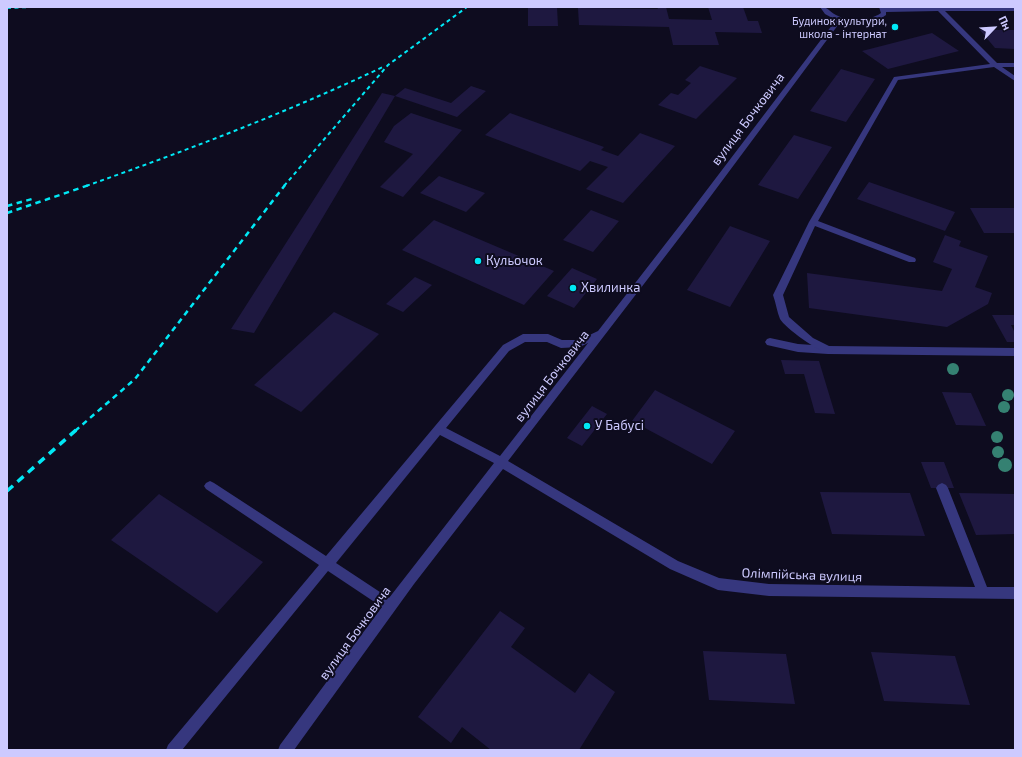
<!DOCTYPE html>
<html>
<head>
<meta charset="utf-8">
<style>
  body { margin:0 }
  #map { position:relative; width:1022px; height:757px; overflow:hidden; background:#0e0c1f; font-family:"Exo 2",sans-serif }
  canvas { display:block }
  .frame { position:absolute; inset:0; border:8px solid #cdcaff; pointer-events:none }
  .north { position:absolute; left:974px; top:8px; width:40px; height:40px; -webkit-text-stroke:3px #0e0c1f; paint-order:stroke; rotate:65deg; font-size:11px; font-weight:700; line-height:16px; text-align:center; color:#cdcaff }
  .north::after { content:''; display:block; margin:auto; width:14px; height:18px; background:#cdcaff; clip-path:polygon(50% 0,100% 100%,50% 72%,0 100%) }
</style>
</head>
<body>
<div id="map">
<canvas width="1022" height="757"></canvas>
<div class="frame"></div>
<div class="north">Пн</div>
</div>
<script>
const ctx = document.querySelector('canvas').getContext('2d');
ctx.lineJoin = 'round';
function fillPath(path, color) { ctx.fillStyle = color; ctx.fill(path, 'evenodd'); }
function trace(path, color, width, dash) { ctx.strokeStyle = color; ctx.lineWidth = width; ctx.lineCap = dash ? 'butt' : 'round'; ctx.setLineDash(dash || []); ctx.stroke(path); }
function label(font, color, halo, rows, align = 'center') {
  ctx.font = font + ' "Exo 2",sans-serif'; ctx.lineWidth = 4; ctx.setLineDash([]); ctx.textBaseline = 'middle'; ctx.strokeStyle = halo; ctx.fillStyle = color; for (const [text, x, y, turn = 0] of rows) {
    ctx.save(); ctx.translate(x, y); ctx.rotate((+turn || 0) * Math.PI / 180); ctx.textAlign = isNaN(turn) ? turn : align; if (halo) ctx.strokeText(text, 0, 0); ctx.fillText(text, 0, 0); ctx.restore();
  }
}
fillPath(new Path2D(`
  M528,7H557L558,26H528Z
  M657,7H666L669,19L712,20L708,7H743L748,21H758L762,33L715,32L719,45H673L669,27L579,25L578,8L658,9Z
  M980,30H1015V49L995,48Z
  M932,33L959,51L888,69L862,51Z
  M700,66L737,78L696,119L658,105L671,93L678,95L691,83L685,80Z
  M841,69L875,79L846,122L810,111Z
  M471,86L486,91L457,117L395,96L405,88L451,103Z
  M382,93L395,96L254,333L231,329Z
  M411,113L462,130L403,197L380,187L413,154L384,142L394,126Z
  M510,113L604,147L601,150L618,156L640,133L675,146L623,203L586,189L608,167L590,161L580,171L485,135Z
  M794,135L832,147L798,199L758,185Z
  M439,176L485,193L466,212L420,193Z
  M869,182L955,212L945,231L857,199Z
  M970,208H1015V233H984Z
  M591,210L619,221L593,252L563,240Z
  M434,220L554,271L524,305L402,250Z
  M730,226L770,241L730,307L687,290Z
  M945,235L961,241L959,246L988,256L975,287L992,293L988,304L947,327L809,308L807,273L942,291L952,269L933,262Z
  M572,268L597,279L574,308L547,296Z
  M415,277L432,285L403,312L386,304Z
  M334,312L379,334L301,412L254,385Z
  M992,315H1015V325H1011L1015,333V342H1007Z
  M781,360L819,361L835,414L815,413L804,374H785Z
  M655,390L735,431L712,464L632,421Z
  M942,392L971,393L986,426L956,425Z
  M592,406L607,414L582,446L567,438Z
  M921,462H944L954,488H931Z
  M820,492L910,493L925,536L832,534Z
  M959,493L1015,494V534L976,535Z
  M159,494L263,562L217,613L111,540Z
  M500,611L525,628L511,647L575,693L589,673L615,692L579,750H491L462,727L451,743L418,717Z
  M703,651L786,654L795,704L709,700Z
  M871,652L955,656L970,705L884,701Z`), '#1e1840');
fillPath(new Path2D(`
  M770,338L798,344L828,346L1015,348V356L828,354L798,352L767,345L765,342L767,339Z`), '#36377e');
fillPath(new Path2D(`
  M820,7C829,7 828,11 836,15C849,22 868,22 881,13L879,7H1015V11H945L997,63H1015V67H1002L1015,76V81L994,67L898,80L818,221L915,258L916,260L915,262H909L815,226L783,295L789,317L813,338L831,347L833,350L831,353C822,355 785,328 780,319C777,312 776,303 773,295L809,222L894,77L990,64L938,11L886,12V15C873,25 857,24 841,21L690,224L508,461L678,561L719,578L769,584L975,587L936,488L938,485L942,483L946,485L948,488L987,587H1015V599L769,596L718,590L670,569L503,469L414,584L294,750H278L280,745L382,607L328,571L182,750H166L168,745L319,565L206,489L204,486L206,483L210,481L214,483L326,556L503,345L523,334H548L562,340H579L598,331L684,220L836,20L825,14ZM525,342H547L561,348L580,347L588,343L500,456L446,428L509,351ZM440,435L494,463L389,598L336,563Z`), '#36377e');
trace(new Path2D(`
  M7,8L31,7
  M86,186C188,150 288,112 385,66
  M284,186L388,65L467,7`), '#00e8f5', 2, [4, 3.5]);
trace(new Path2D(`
  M7,206L32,199
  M7,213L89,185
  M75,431L135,379L285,185`), '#00e8f5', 2.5, [5.5, 4.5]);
trace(new Path2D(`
  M7,491L76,430`), '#00e8f5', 3.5, [8, 6]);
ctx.fillStyle = '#358172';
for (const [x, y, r] of [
  [953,369,6],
  [1008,395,6],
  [1004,407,6],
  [997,437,6],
  [998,452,6],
  [1005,465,7]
]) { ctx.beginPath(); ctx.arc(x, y, r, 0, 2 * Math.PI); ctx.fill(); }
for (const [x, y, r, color] of [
  [895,27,4,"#00e8f5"],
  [478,261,4,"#00e8f5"],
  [573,288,4,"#00e8f5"],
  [587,426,4,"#00e8f5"]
]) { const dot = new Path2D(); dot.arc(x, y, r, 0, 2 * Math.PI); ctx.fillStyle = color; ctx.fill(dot); trace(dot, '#0e0c1f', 1.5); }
label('11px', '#cdcaff', '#0e0c1f', [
  ["Будинок культури,",887,21],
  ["школа - інтернат",887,34]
], 'right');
label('13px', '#cdcaff', '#0e0c1f', [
  ["вулиця Бочковича",748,119,-53],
  ["вулиця Бочковича",552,376,-52],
  ["Олімпійська вулиця",802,575,2],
  ["вулиця Бочковича",355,633,-54]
]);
label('13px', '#cdcaff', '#0e0c1f', [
  ["Кульочок",486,261],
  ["Хвилинка",581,288],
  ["У Бабусі",595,426]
], 'left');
</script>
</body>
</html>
